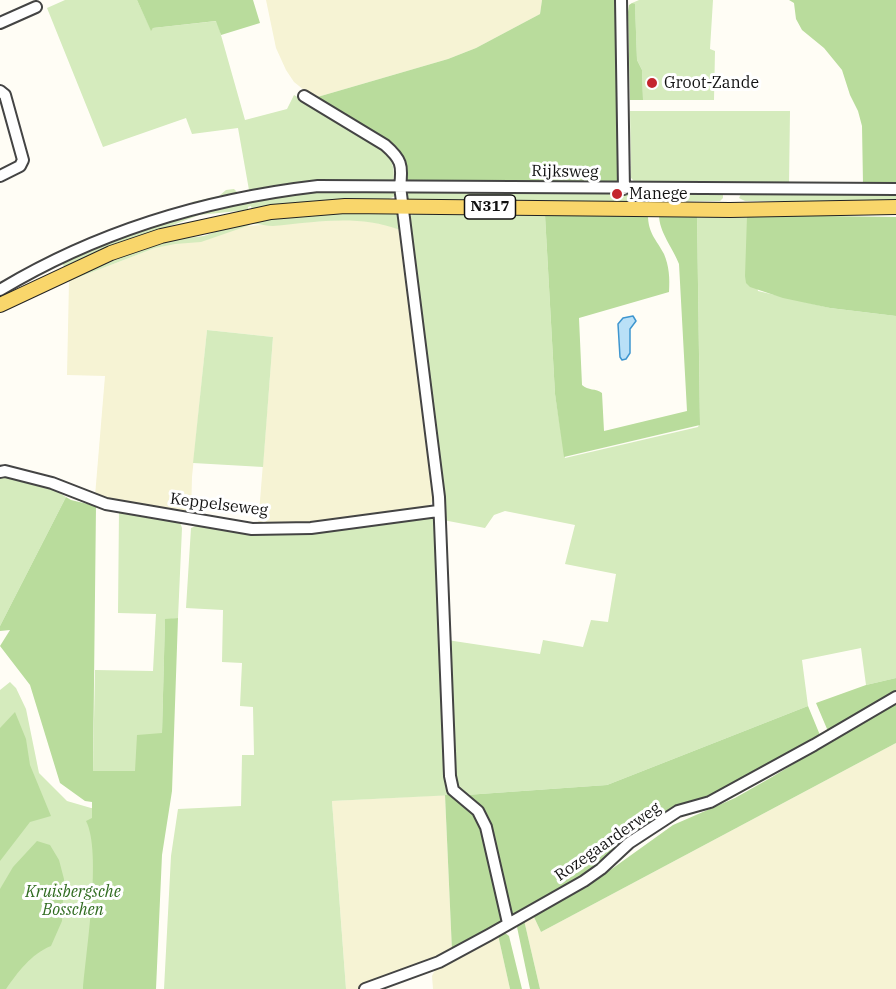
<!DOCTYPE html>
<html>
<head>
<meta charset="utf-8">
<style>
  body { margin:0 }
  canvas { display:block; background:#fffdf5 }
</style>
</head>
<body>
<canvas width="896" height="989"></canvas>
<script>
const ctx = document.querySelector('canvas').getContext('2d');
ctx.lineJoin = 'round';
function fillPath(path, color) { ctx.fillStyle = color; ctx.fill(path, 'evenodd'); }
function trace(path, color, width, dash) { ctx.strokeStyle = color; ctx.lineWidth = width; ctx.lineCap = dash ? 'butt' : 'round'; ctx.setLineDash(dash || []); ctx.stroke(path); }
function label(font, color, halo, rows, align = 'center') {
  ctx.font = font + ' "IBM Plex Serif",serif'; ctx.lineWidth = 6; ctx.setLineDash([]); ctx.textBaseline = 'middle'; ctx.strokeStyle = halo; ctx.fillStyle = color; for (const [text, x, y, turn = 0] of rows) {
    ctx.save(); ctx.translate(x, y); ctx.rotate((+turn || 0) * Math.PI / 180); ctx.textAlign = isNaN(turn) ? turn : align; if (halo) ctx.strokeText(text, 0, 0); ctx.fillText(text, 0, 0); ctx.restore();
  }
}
fillPath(new Path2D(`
  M266,0H542L540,14L476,48L448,59L314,98L294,82L286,70L276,48Z
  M355,219L388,225L400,230L434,496L431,504L424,508L336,522L258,526L273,337L207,330L192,477L191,515L95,496L105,376L67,375L69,281L155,248L246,226Z
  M896,743V989H540L524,920L533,915L541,932Z
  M445,795L452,951L367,989H346L332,801Z
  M498,935L510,989H433L432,976L436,968Z`), '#f6f3d4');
fillPath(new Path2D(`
  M65,0H137L151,30L153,28L217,21L245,120L287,109L294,95L380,145C391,157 396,167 393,183H367L194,205L192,202L219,196L226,190L234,189L238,193L249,190L238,128L192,134L186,118L103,147L47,8Z
  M639,0H713L710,49L715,51L714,100H643L642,70L637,60L635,5L632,3Z
  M630,111H790L789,184H637L631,178Z
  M332,189H393L397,192V195L387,200L252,210L251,206L248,207V210L199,215L64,267L61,259C103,241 147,224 191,213C238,202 285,196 332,189Z
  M404,189L719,193L723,195V198L720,201L568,203L408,202Z
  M749,193H896V202L745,201L739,198L741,194Z
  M338,212H397L401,222L400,230C358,214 316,222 273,226C267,226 260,224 254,224V220Z
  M413,214L545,215L555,394L565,458L698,427L700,422L697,215L747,216V244L758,291L830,308L896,316V678L866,685L861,648L802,660L808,706L607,785L466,795L455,787L447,640L540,654L543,640L583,647L591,620L608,622L616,574L565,564L575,525L505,511L494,515L485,528L443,520L409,217Z
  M249,222L250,225L201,242L175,244L155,248L69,281V277L115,258L170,240L204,236L234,225Z
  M207,330L273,337L263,467L193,463Z
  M0,477C24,477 46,483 66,497L0,626Z
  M119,510L180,522L182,528L178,618L165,620L162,733L136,771H93L95,670L153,671L156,614L118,613Z
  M431,516L436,519L446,777L447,789L454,795L332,801L346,989H164L171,856L178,809L241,806L242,755H254L253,707L240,706L242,663L222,662L223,610L186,608L191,528L198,525L238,531Z
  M10,682L16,688L26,709L39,773L67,801L91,808L147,813V989H0V690Z`), '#d5ebbd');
fillPath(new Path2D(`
  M137,0H253L260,23L221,35L216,21L153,28L151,31Z
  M542,0H617L621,184L406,182V162L403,156L314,98L448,59L476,48L540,14Z
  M789,0H896V184H863L862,126L858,111L850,95L842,70L824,48L802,30L796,19L794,3Z
  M632,3L635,4L637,60L642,70L643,100H630L628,12L629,5Z
  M545,215H648C648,233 656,239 664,254C669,266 670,278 669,292L579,318L582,385C588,391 596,388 602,393L604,431L687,411L679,264C673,248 659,232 659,215H697L700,425L564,457L555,394Z
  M751,215L896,217V316L830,308L783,298L750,287L746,283L745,276L747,216Z
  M66,497L71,500L96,506L93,771H135L137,735L162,733L165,619L178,618L172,791L162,855L156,989H83C86,951 102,852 86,821L92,818V802L85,801L60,783L30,685L0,646L10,630L0,631V626Z
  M896,678V695L830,736L816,703L866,685Z
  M896,702V743L541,932L533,915L588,886L673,825L735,798L772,777Z
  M808,706L822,740L665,821L593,875L515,915L512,914L488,821L466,795L607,785Z
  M15,712L26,739L30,765L51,816L30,822L0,861V728Z
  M445,795H454L475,815L483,832L503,921L489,930L480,933L473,940L452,951Z
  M37,841L50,845L59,860L64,879L62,921L51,946C31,954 18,972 6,989H0V889L13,867Z
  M524,920L540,989H530L517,927Z
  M504,932L509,936L522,989H510L498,935Z`), '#b9dc9c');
const water = new Path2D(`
  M633,316L636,321L630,329V353L626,359L622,360L620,357L618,324L623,318Z`);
fillPath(water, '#b9e0f7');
trace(water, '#3f96cf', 1.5);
const minor = new Path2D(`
  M621,0L624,189
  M0,23L36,7
  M0,91L5,95L23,160L20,166L0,176
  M304,96L385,145C401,159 403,165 400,186L439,497L450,776L453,790L478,811L486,827L508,923
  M0,290C98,231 206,199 318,186L896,189
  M0,472L5,471L52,483L106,504L252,529L311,528L438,511
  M365,989L439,962L489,935L584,881L601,869L629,843L678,811L710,802L814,745L896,697`);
const major = new Path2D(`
  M0,305L111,253L161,236L271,212L345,206L730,210L896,207`);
trace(minor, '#444', 14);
trace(major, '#222', 16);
trace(minor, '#fff', 10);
trace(major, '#f9d66b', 14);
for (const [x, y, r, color] of [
  [652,83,6,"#c4262e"],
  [617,194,6,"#c4262e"]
]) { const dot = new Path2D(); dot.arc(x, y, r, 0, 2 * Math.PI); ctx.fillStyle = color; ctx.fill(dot); trace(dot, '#fff', 2); }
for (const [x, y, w] of [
  [490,207,51]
]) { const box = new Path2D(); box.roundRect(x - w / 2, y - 12, w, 24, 4.5); ctx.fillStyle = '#fff'; ctx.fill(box); trace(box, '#111', 1.5); }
label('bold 15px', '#111', null, [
  ["N317",490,207]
]);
label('16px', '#111', '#fff', [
  ["Groot-Zande",664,83],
  ["Manege",629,194]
], 'left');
label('16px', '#111', '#fff', [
  ["Rijksweg",565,172,1],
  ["Keppelseweg",219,505,7],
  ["Rozegaarderweg",608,842,-35]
]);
label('italic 16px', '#2f6b1f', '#fff', [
  ["Kruisbergsche",73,892],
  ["Bosschen",73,910]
]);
</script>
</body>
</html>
